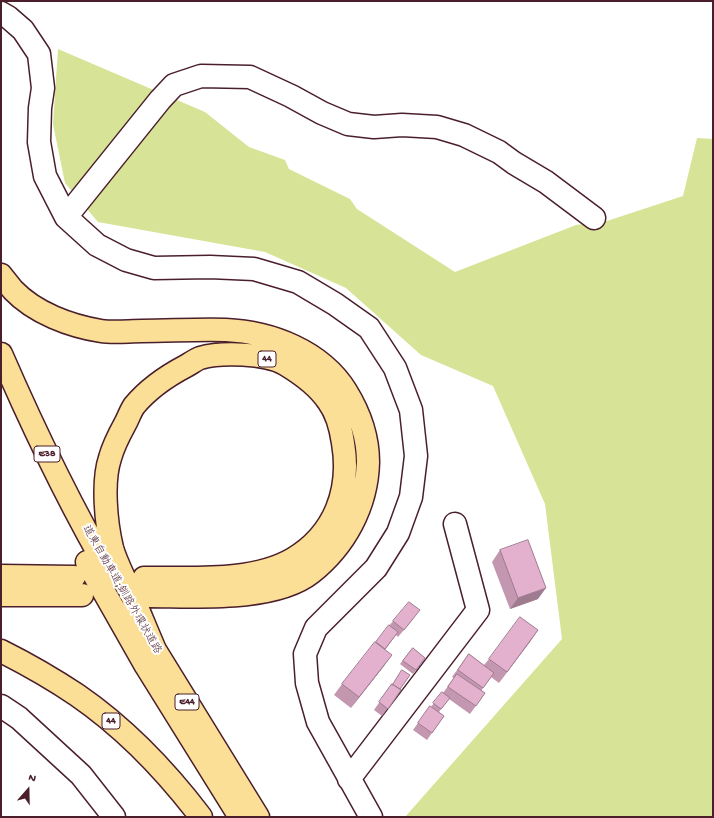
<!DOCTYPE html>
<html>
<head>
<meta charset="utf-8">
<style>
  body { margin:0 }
  #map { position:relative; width:714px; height:818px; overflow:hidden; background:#fff; font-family:"Gochi Hand",sans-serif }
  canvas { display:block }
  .frame { position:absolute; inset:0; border:2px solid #4a1f2b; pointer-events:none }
  .north { position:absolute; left:8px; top:770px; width:40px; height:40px; -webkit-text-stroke:3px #fff; paint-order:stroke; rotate:20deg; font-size:11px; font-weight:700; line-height:16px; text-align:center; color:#4a1f2b }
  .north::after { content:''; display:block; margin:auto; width:14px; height:18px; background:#4a1f2b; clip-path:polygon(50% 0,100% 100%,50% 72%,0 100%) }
</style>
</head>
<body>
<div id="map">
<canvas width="714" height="818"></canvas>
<div class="frame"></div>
<div class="north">N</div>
</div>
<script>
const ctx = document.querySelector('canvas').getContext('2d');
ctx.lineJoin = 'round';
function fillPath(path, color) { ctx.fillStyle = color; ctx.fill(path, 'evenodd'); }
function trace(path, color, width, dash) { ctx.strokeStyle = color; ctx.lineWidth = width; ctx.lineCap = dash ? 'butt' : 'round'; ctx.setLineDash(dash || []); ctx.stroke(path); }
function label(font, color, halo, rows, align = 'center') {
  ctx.font = font + ' "Gochi Hand","Klee One",sans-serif'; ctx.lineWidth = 4; ctx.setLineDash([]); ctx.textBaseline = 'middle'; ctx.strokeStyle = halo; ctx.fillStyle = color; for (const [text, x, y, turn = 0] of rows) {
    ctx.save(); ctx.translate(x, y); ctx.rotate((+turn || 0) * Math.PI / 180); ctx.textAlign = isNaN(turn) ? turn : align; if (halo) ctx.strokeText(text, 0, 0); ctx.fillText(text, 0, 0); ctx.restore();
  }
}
fillPath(new Path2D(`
  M58,49L205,112L249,147L285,160L289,169L350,199L357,209L455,272L576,225L607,221L683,196L697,138L713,139V817H405L562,639L545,504L493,386L421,355L346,288L265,252L98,222L65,183L53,124Z`), '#d7e396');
const minor = new Path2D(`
  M1,13L8,17L23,30L39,54L43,88L40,108L39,142L45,176L66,217L97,245L126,260L154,268L210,267L254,269L298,282L335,304L369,328L395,368L411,410L416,456L411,497L398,533L376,568L316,628L305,654L307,683L318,722L371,817
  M66,217L160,100L174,85L201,76L250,77L291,96L322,113L348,124L374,127L402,125L437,127L464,135L499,152L514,163L546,182L594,218
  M1,706L19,718L81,775L114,817
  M349,779L478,610L455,524`);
const highway = new Path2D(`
  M1,275C5,280 9,285 13,290C35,313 70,326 101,331C114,333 129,331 142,331C170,331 198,329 226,330C271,332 321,351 346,391C359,412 368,437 368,462C367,506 345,546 311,573C274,602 195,596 149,596
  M1,354C34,430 70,505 112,577
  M87,562L146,666L240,817
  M1,576L74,577
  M144,578C190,577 252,583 293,559C335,534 351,490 343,443C341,429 337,413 328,401C318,386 300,373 285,364C265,353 221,352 200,358C195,360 190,364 186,366C167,376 148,389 134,406C130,412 128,419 125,424C119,435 113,447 110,458C102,482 106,523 112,548C115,559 121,571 126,582C136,604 145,627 155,650
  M1,595H82
  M147,637L258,817
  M1,651C27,664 53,679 77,695C125,728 166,771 201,817`);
trace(minor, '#4a1f2b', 25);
trace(highway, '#4a1f2b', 25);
trace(minor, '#fff', 22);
trace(highway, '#fbdf96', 22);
fillPath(new Path2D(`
  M500,550L538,599L510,609L492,562Z
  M414,618L398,637L396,635L385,650L384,666L351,708L334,695L342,684L393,621Z
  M538,630L499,683L491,677L481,691L485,693L470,714L449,699L439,712L444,716L427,740L413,730L430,706L431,707L442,692L443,693L454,678L452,677L469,654L484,665L489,659Z
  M413,648L425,658L413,674L400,664Z
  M389,688L400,689L401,690L382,716L374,710Z`), '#c397b0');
fillPath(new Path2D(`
  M546,588L538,599L510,609L518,598Z
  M538,630L530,642L499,683L507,672Z
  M392,655L384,666L351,708L359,697Z`), '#9f7b90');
const building = new Path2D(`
  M528,540L546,588L518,598L500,550Z
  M409,602L420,610L404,630L393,621Z
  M520,617L538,630L507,672L489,659Z
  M389,625L398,632L385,649L376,642Z
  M375,642L392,655L359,697L342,684Z
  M413,648L425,658L416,670L403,661Z
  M469,654L494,673L483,688L458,670Z
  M402,670L410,675L400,689L392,684V685Z
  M457,674L485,693L476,706L448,687Z
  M392,684L401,690L388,709L379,702Z
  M442,692L450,698L441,709L433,703Z
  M430,706L444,716L432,733L418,723Z`);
fillPath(building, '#e3b0cd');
trace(building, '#9f7b90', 1);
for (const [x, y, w] of [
  [267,359,18],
  [47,454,26],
  [187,702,24],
  [111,721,18]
]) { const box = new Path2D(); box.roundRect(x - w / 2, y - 8, w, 16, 3); ctx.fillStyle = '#fff'; ctx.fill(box); trace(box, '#4a1f2b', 1); }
label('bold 10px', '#4a1f2b', null, [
  ["44",267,359],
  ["E38",47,454],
  ["E44",187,702],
  ["44",111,721]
]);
label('11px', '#4a1f2b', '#fff', [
  ["道東自動車道;釧路外環状道路",121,590,60]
]);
</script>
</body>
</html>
